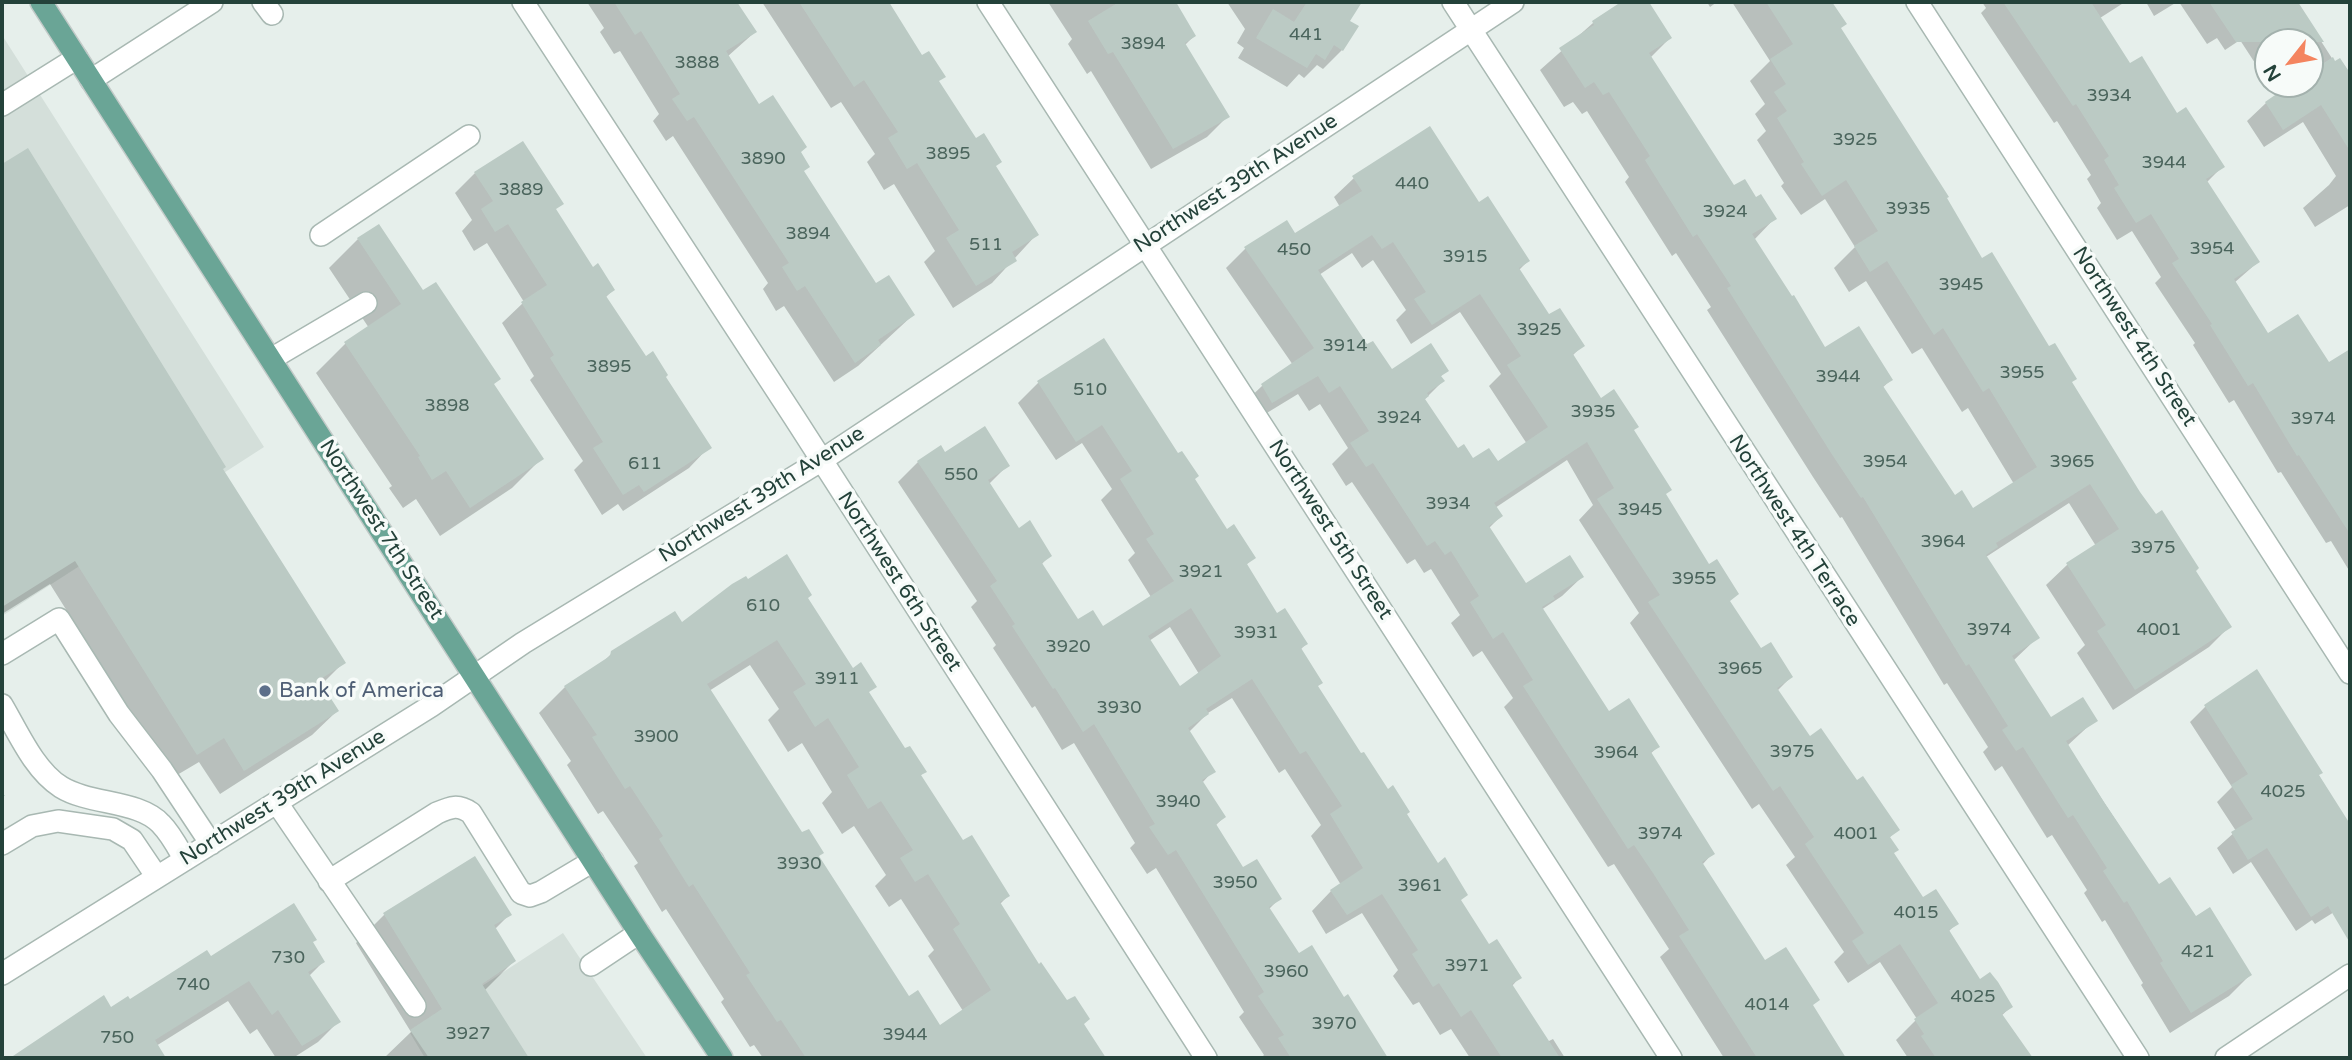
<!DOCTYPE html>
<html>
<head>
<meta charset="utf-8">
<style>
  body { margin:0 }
  #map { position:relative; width:2352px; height:1060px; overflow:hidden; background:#e6efeb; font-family:"Varela Round",sans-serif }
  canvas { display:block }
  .frame { position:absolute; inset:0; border:4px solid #24423a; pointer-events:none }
  .north { position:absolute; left:2254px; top:28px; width:70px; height:70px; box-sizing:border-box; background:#f7fbf9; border:2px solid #a3b1ad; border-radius:50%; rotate:239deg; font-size:19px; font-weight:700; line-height:28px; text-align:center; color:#24423a }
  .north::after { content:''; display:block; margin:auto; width:24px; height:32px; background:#f4845f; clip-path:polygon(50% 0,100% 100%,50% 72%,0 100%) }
</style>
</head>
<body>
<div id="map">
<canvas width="2352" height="1060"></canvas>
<div class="frame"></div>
<div class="north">N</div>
</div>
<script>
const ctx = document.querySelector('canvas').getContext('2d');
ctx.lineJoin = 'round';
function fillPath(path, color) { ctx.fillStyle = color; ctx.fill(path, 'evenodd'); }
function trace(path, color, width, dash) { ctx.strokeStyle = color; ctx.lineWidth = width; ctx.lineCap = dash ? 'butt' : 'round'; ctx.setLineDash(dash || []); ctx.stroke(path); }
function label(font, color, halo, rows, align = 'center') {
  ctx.font = font + ' "Varela Round",sans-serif'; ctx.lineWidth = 7; ctx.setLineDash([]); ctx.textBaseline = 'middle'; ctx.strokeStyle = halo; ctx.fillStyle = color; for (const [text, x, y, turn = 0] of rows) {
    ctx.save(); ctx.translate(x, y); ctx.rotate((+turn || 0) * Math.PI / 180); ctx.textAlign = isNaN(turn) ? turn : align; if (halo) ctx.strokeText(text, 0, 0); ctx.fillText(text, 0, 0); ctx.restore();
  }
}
fillPath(new Path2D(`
  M2,35L264,447L2,616Z
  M563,933L647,1058H425L410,1033Z`), '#d4dfda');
fillPath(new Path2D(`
  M587,2H694L707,22L755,32L727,57L759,106L800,152L803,172L876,286L913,315L858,366L834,382L784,306L776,311L763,289L768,283L673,136L666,141L653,121L659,114L620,51L614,54L600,32L604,28Z
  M762,2H886L1037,234L992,283L953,308L924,262L935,251L894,184L884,190L867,162L875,154L841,102L831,108Z
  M1048,2H1157L1158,4L1174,2L1194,36L1184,46L1228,116L1207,137L1151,169L1091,71L1087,74L1068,44L1072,39Z
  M1227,2H1360L1348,21L1342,50L1323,69L1317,65L1304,78L1299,74L1287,87L1238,58L1244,48L1237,43L1245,29Z
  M1624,2H1646L1670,38L1650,58L1734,188L1756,199L1775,218L1754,240L1825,349L1891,380L1882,388L1954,497L1973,510L2014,484L1968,408L1962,412L1922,348L1912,354L1866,281L1849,292L1834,268L1855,247L1825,199L1801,215L1781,186L1784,183L1757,140L1766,131L1755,114L1765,104L1750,81L1770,61L1732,2H1815L1839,29L1982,260L2070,383L2138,493L2230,626L2209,647L2113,710L2077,653L2085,645L2046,585L2067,565L2096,546L2069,503L1986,557L2037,638L2013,661L2051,719L2095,720L2067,746L2159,886L2195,918L2250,975L2229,996L2170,1033L2141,985L2143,983L2105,920L2102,922L2084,893L2087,890L2052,835L2047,838L2002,766L1995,771L1983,752L1988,747L1947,683L1944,685L1842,517L1840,518L1813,477L1707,310L1711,307L1676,253L1672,256L1625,182L1629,177L1587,111L1582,114L1573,102L1564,107L1540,70L1593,23Z
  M1707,2H1717L1710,7Z
  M1982,2H2125L2100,18L2130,65L2222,167L2207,182L2258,262L2234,283L2268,336L2329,365L2343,356L2350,367V443L2340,450L2350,467V572L2331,541L2326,543L2281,472L2278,473L2234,400L2229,403L2193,345L2195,343L2155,283L2161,277L2132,231L2117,240L2097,208L2101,203L2087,179L2091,175L2057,121L2054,123L1981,13L1986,8Z
  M2146,2H2177L2154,16Z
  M2179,2H2296L2335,63L2340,60L2350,76V205L2315,227L2303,208L2329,185L2336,176L2303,122L2264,147L2247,121L2266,103L2276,96L2269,84H2310V42H2268V83L2240,40L2225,50L2217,38L2207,44Z
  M27,150L222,469L344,662L321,685L337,711L312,735L220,794L199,762L172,778L50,584L2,614V166Z
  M475,173L555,210L593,270L613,290L605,298L645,359L664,377L709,447L689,468L623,511L618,504L602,515L574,470L583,461L530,380L534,376L502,323L524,302L487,243L474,251L462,231L472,220L455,193Z
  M1354,178L1478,204L1528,261L1519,270L1549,317L1582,346L1572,356L1601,400L1632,431L1664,495L1760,651L1791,677L1777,691L1809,738L1856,782L1897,830L1889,838L1893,854L1922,900L1957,923L1948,932L1979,982L2011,1007L2001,1016L2030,1058H1922L1920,1056L1916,1058H1908L1896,1040L1917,1019L1880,962L1848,983L1834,962L1844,952L1786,865L1795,857L1759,804L1752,809L1630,623L1639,613L1579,520L1593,505L1567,460L1495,508L1501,516L1489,528L1526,586L1582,577L1562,596L1541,610L1609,713L1658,747L1650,754L1712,854L1702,865L1765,963L1811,1006L1845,1058H1724L1660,957L1669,949L1614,864L1608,867L1504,707L1513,698L1482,651L1473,657L1451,623L1460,615L1431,569L1424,573L1415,559L1407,564L1352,482L1346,486L1332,464L1348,448L1320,404L1309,411L1298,394L1252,422L1242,405L1262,386L1293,365L1226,268L1246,248L1294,235L1340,207L1334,197ZM1352,253L1362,268L1373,260L1406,310L1396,320L1411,344L1460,312L1501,374L1489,386L1527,444L1497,463L1473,461L1457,451L1424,400L1443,381L1440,377L1447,370L1391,371L1367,346L1319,275Z
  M358,239L492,386L541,459L512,488L440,536L416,499L403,508L389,488L392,486L316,373L346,343L369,328L329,268Z
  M1103,340L1226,531L1254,557L1246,565L1276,615L1306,644L1300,650L1317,687L1361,756L1405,815L1488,946L1520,977L1512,986L1547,1042L1553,1039L1565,1058H1470L1451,1029L1440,1035L1419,1002L1413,1005L1393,976L1398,970L1362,913L1326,934L1312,911L1331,891L1341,885L1311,836L1321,825L1285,769L1279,773L1232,698L1208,713L1188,733L1213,771L1202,783L1224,817L1215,826L1243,870L1280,898L1269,909L1298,956L1343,999L1348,997L1386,1058H1261L1264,1055L1239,1017L1244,1012L1156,868L1147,874L1130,848L1135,843L1074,743L1062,750L1035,706L1032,708L993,648L996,645L971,607L977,601L898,482L918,462L944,454L1008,465L988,485L1019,530L1050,555L1041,565L1078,621L1102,628L1151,597L1128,560L1135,553L1101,500L1112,489L1082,443L1056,460L1018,403L1038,383ZM1170,627L1199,674L1179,688L1149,641Z
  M806,599L905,751L924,772L920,776L963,843L1008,896L999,905L1038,966L1082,1025L1104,1058H763L754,1045L750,1047L721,1002L724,999L666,909L662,912L634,866L638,863L603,811L598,814L567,765L571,761L539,713L565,687L601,664L612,653L682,625ZM750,665L779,709L768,720L788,752L802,743L832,792L822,803L842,834L854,826L886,875L875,886L889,907L901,899L934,950L928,956L963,1011L939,1027L909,998L709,691Z
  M2257,671L2350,828V902L2315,924L2312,920L2296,931L2251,862L2233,874L2217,848L2236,831L2217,802L2232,787L2190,722L2205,707Z
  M475,858L510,914L495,929L514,961L484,991L527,1058H384L411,1032L356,943L384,915Z
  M312,943L323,962L309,976L339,1021L318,1042L293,1058H276L257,1029L250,1034L228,1001L156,1046L164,1058H12L103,998L110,1009L129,1001L211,958Z`), '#0003');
fillPath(new Path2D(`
  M614,2H737L757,32L726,51L759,104L773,95L807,147L801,152L810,167L804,171L876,283L889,275L915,315L878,340L881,345L855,363L805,286L797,291L782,267L789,263L694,117L687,121L672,99L680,94L641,31L635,35Z
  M799,2H889L922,55L929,51L946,77L939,81L976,138L984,133L1002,162L996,166L1039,235L1012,252L1017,261L976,286L946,238L959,230L917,163L907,169L888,138L898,132L864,80L854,87Z
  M1119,2H1176L1196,36L1185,43L1230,117L1173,149L1113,52L1108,54L1088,21Z
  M1307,2H1362L1350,21L1359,26L1343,51L1334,45L1325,60L1316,54L1307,68L1256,38L1273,9L1294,22Z
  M1621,2H1649L1672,38L1649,53L1734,185L1745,179L1756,197L1761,194L1777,219L1752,234L1792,296L1794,295L1825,347L1859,326L1893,380L1883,386L1955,495L1962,490L1973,508L2037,467L1989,388L1983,392L1943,328L1934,335L1887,261L1870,272L1854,246L1878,231L1846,180L1822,196L1801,164L1804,162L1777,118L1787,111L1774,92L1786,84L1770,59L1793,44L1766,2H1832L1847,24L1841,28L1949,197L1947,198L1982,258L1992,252L2049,346L2055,343L2077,379L2072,382L2140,492L2156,514L2162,510L2199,568L2196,571L2232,627L2135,690L2097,631L2106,625L2066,563L2119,529L2090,484L1996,543L1998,547L1986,555L2040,638L2012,656L2051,717L2083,697L2098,721L2066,741L2104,802L2159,884L2170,877L2196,916L2210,907L2252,975L2191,1013L2160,963L2163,961L2127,901L2124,903L2103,871L2107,868L2073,815L2068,818L2023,747L2016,751L2002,730L2008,726L1969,664L1966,666L1863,497L1861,498L1833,456L1727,288L1731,286L1697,234L1693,237L1645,160L1650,156L1609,92L1603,95L1594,82L1585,88L1559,48L1594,25L1592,21Z
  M2003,2H2091L2130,63L2142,56L2177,113L2186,107L2225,167L2206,179L2260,262L2234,279L2268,333L2298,314L2329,362L2350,349V534L2299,455L2297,456L2253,383L2248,386L2210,325L2212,324L2172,263L2179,259L2151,214L2136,223L2114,188L2119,185L2104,160L2109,156L2076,104L2073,106Z
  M2209,2H2298L2324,42H2236Z
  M2333,57L2335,61L2340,58L2350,73V151L2321,105L2283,130L2265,102L2291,84H2310V72Z
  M1430,126L1479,202L1488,196L1530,261L1519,268L1549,314L1560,308L1585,346L1573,354L1601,398L1614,389L1639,427L1634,430L1672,490L1666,494L1709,564L1717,559L1739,594L1730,601L1761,648L1771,642L1793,677L1777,688L1810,736L1821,728L1857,780L1863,776L1900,830L1890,837L1899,850L1894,853L1923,897L1936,889L1959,924L1949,930L1980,979L1990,972L1998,982L2013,1007L2002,1014L2033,1058H1936L1921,1036L1924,1034L1914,1019L1938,1003L1900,944L1868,965L1852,941L1864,933L1805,844L1814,837L1780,786L1773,791L1648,602L1660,595L1597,499L1614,488L1587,442L1494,503L1503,516L1489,526L1526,583L1570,555L1584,577L1553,596L1555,599L1542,607L1609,711L1629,698L1660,747L1651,752L1715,854L1702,862L1765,960L1786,947L1820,1000L1813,1005L1846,1058H1757L1679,936L1689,930L1653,873L1634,845L1628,849L1523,686L1533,680L1503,632L1493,639L1470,602L1479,596L1451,551L1445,555L1435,541L1427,546L1373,463L1366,467L1350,443L1369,431L1340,386L1329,393L1318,376L1272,403L1261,384L1314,348L1244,247L1287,220L1295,233L1362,191L1352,176ZM1372,235L1382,249L1393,242L1426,292L1414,299L1432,325L1480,294L1521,356L1507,365L1548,427L1498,461L1489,448L1473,458L1464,444L1458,448L1425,399L1429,396L1427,393L1445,381L1441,376L1449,371L1431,343L1392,369L1373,341L1367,344L1318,270Z
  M523,141L564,204L556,209L593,267L598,263L615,290L606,296L646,356L653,351L668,375L666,377L712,448L644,492L639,485L623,495L593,448L603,442L550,358L554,355L521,302L547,285L508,224L495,232L481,209L493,201L474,172Z
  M28,148L226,467L223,469L346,663L319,680L339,711L244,771L224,738L197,755L75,561L2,607V164Z
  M379,224L423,290L436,282L501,379L494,384L544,459L470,508L446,471L432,480L418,457L420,456L344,342L401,304L357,238Z
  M1104,338L1178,453L1182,451L1199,476L1195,479L1227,529L1234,524L1256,558L1247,564L1277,613L1285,608L1308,644L1301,648L1323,683L1318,686L1361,753L1364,752L1388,789L1393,785L1410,812L1407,814L1438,863L1445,857L1468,895L1461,900L1489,944L1497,939L1522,978L1512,984L1560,1058H1502L1471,1010L1461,1017L1439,983L1433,987L1412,954L1418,950L1382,894L1347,915L1330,890L1363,868L1330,814L1342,806L1306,751L1300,754L1252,679L1206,709L1209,714L1188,728L1216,772L1202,780L1226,817L1216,824L1243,867L1257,859L1282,899L1269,907L1299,953L1312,945L1344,997L1348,994L1388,1058H1291L1278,1038L1284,1035L1258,996L1264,992L1176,850L1168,855L1149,827L1155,824L1094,724L1083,732L1055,688L1053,689L1012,626L1015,624L990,586L997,581L917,461L941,445L945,452L985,426L1010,466L988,480L1019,528L1030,520L1052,556L1042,563L1078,619L1093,610L1103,626L1174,581L1146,539L1154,534L1120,479L1132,471L1102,425L1076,442L1037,381ZM1191,608L1221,656L1180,686L1148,636Z
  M787,554L812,595L808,598L853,668L861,662L877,687L869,692L905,748L910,746L927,772L921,775L963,840L972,835L1010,896L1000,902L1039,964L1041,962L1067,1000L1075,996L1090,1019L1084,1024L1106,1058H806L781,1020L777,1022L746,975L750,973L693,884L689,887L659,839L663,836L630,786L625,789L592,737L597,735L564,686L610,656L611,651L675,611L682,622L732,584L746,576L748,579ZM777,640L806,684L793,692L815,727L828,718L859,767L847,775L868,809L881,801L913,850L900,858L915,882L928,874L960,924L953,929L991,990L940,1025L918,990L909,996L819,856L824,853L809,829L802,832L707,684Z
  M2257,669L2323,773L2319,775L2350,824V943L2328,906L2311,917L2267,848L2248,860L2231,832L2253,819L2231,785L2248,774L2204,705Z
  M475,856L512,915L494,925L516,961L482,984L529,1058H429L410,1030L442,1009L383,913Z
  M294,903L317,940L313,942L325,962L308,972L341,1022L302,1046L278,1010L272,1015L249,981L155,1040L166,1058H10L104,995L111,1007L128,996L130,999L207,950L211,956Z`), '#bbcac4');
const minor = new Path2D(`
  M263,2L272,14
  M523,2L794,417L1206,1058
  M988,2L1671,1058
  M1453,2L2138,1058
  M1917,2L2350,673
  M91,80L212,2
  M2,105L77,58
  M321,235L469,136
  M271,359L366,303
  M2,654L59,619L119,714L162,770L211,844
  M2,705C18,732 34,770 61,787C90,805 139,800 161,824C171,834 178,848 185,860
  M277,803L415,1006
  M2,844L32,826L58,821L113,829L132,840L157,877
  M329,881L437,813C451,807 458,804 471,813L521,893L530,896L541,892L593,861
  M591,965L639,933
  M2,974L431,706L523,643L822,460L1513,2
  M2226,1058L2350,975`);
const major = new Path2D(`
  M41,2L639,933L722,1058`);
trace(minor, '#a8b8b2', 24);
trace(major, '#c2cac8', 24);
trace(new Path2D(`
  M2,795L3,794`), '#86b3a5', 4.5, [3.5, 5]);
trace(minor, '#fff', 21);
trace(major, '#6aa596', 21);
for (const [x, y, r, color] of [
  [265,691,7,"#5c6f8a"]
]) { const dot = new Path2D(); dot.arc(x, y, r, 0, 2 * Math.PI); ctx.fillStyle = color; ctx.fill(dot); trace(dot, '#f7fbf9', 2.5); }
label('18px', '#4a645c', null, [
  ["441",1306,35],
  ["3894",1143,44],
  ["3888",697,63],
  ["3934",2109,96],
  ["3925",1855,140],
  ["3895",948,154],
  ["3890",763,159],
  ["3944",2164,163],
  ["440",1412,184],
  ["3889",521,190],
  ["3935",1908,209],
  ["3924",1725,212],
  ["3894",808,234],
  ["511",986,245],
  ["3954",2212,249],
  ["450",1294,250],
  ["3915",1465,257],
  ["3945",1961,285],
  ["3925",1539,330],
  ["3914",1345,346],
  ["3895",609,367],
  ["3955",2022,373],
  ["3944",1838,377],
  ["510",1090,390],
  ["3898",447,406],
  ["3935",1593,412],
  ["3924",1399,418],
  ["3974",2313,419],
  ["3954",1885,462],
  ["3965",2072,462],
  ["611",645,464],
  ["550",961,475],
  ["3934",1448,504],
  ["3945",1640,510],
  ["3964",1943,542],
  ["3975",2153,548],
  ["3921",1201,572],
  ["3955",1694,579],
  ["610",763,606],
  ["3974",1989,630],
  ["4001",2159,630],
  ["3931",1256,633],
  ["3920",1068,647],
  ["3965",1740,669],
  ["3911",837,679],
  ["3930",1119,708],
  ["3900",656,737],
  ["3975",1792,752],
  ["3964",1616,753],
  ["4025",2283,792],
  ["3940",1178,802],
  ["3974",1660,834],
  ["4001",1856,834],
  ["3930",799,864],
  ["3950",1235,883],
  ["3961",1420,886],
  ["4015",1916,913],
  ["421",2198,952],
  ["730",288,958],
  ["3971",1467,966],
  ["3960",1286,972],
  ["740",193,985],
  ["4025",1973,997],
  ["4014",1767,1005],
  ["3970",1334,1024],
  ["3927",468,1034],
  ["3944",905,1035],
  ["750",117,1038]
]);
label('21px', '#24423a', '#f7fbf9', [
  ["Northwest 39th Avenue",1236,184,-33],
  ["Northwest 4th Street",2134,337,57],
  ["Northwest 39th Avenue",762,495,-32],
  ["Northwest 7th Street",381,530,57],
  ["Northwest 5th Street",1330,530,57],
  ["Northwest 4th Terrace",1794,531,57],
  ["Northwest 6th Street",899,582,57],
  ["Northwest 39th Avenue",283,798,-32]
]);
label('21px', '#4e5e75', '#f7fbf9', [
  ["Bank of America",279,691]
], 'left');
</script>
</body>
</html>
